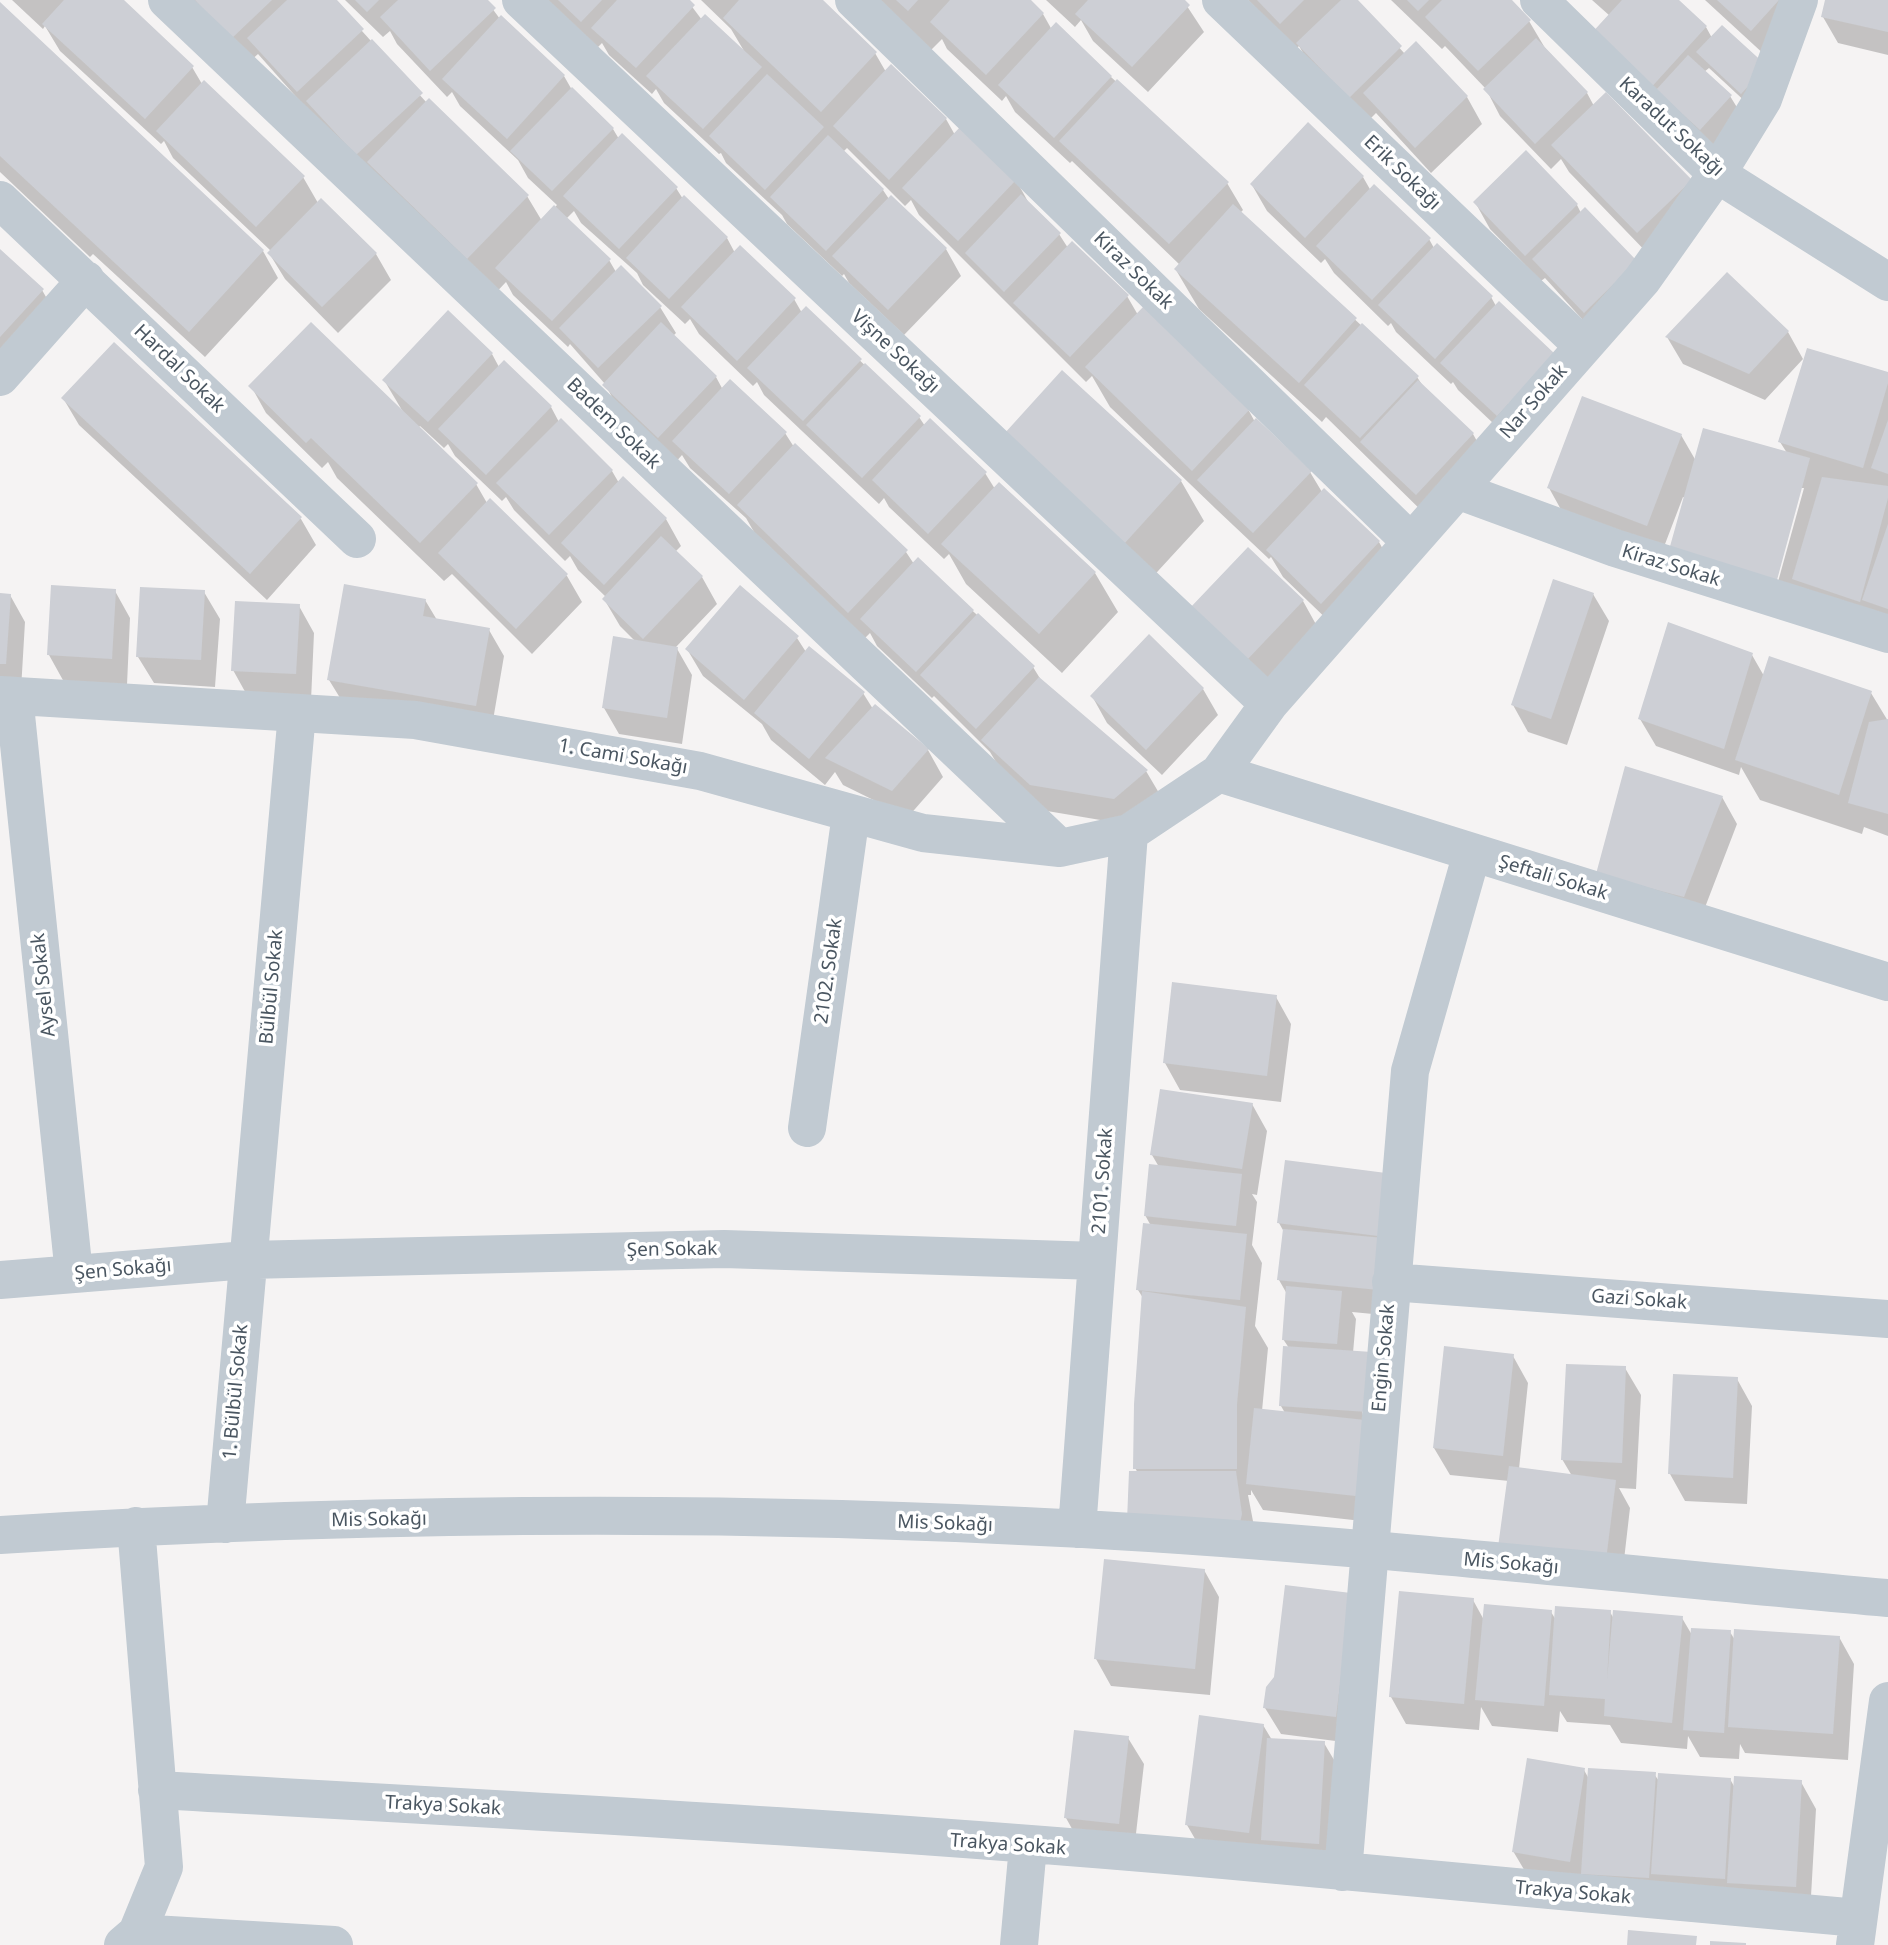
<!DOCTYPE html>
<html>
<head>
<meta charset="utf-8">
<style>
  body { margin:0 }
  canvas { display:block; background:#f5f3f3 }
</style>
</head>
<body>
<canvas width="1888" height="1945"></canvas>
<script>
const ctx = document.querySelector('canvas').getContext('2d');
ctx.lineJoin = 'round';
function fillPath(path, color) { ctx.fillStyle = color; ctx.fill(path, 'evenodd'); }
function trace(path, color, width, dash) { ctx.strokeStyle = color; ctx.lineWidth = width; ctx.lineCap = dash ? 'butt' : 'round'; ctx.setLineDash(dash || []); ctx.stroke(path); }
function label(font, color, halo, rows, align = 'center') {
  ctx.font = font + ' "Noto Sans",sans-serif'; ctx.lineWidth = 7; ctx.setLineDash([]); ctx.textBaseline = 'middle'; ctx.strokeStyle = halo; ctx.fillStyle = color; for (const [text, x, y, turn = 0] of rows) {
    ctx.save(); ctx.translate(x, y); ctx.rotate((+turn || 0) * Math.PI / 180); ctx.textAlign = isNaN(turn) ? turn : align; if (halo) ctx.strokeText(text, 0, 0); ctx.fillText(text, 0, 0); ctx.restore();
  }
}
fillPath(new Path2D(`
  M12,0H121L192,67L202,84L303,177L318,203L376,254L391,280L338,333L285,279L269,253L271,251L173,158L164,141L161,144L60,51L45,26L43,29Z
  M189,0H334L427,103L527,196L542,221L557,205L528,178L518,160L460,106L452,92L447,97L397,44L390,31L383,37L345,0H486L500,19L564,76L572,90L613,129L619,139L676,188L683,199L727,238L735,253L794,299L802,313L806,309L919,417L925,426L985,473L995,489L1095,573L1118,612L1062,673L966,584L949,554L944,559L889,507L884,498L879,504L764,395L757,382L753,386L699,334L690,319L685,324L643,285L637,273L581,223L574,211L566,219L609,260L616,272L660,307L676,333L673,336L716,377L723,390L785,433L794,447L906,552L914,564L918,560L1033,667L1041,680L1146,771L1162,798L1130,825L1047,811L999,767L990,752L934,696L932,698L877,646L870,633L865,638L754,532L746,518L690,468L682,455L674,464L620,412L605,384L570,344L568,347L513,295L506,282L491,298L314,117L258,54L247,64Z
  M547,0H687L702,20L744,51L731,29L701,0H820L875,53L886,72L946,119L955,135L1016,180L1031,207L1059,234L1068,248L1127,296L1138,315L1249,411L1255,422L1310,472L1322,492L1324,490L1379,542L1394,569L1337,629L1283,577L1271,557L1269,559L1216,509L1110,407L1092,376L1086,382L919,215L911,200L905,206L847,148L843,152L883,190L889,199L946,249L961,276L904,335L849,283L844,274L842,276L787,224L782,215L726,163L721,153L719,154L664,103L656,89L652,94L609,55L602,43L597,48Z
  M880,0H1028L1043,14L1052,30L1111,77L1227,183L1243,210L1240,213L1417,377L1423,386L1473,434L1488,461L1432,521L1326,417L1322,422L1199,309L1176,270L1180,265L1072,161L1070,163L1015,112L1006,96L1002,101L947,49L942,39L931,50Z
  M1046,0H1183L1204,32L1148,92L1093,41L1081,20L1075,27Z
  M1248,0H1356L1405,54L1467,97L1482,124L1431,173L1376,113L1365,124L1313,70L1299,46L1296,49Z
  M1391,0H1509L1529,21L1545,48L1587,93L1594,106L1690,181L1653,259L1569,172L1561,159L1551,169L1500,116L1486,89L1445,46L1442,49Z
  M1592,0H1676L1706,27L1712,38L1766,67L1750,106L1709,68L1704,72L1730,96L1746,122L1716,156L1664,117L1610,16Z
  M1705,0H1811L1767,57Z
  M1827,0H1888V55L1838,43L1823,17Z
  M0,4L263,251L278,278L205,357L93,254L90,257L0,172Z
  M1363,177L1371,191L1429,239L1434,248L1491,297L1496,306L1513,442L1458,390L1453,382L1451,384L1396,332L1391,323L1388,326L1334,273L1325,259L1321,263L1267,211L1252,185Z
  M1475,202L1577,205L1581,213L1636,262L1600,339L1545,278L1541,281L1490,229Z
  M0,251L42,290L65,330L0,371Z
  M1788,332L1803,359L1765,400L1683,364L1667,337Z
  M114,345L301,519L316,545L267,600L79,425L63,398Z
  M492,354L499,367L551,407L559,422L612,471L619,483L623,479L666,519L681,546L675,552L702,577L717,604L676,647L692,675L682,744L619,734L604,708L636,642L620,626L604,599L606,597L578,570L570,556L565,561L514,510L506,497L502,501L455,456L448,444L444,448L420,426L418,428L476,484L487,503L490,500L567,576L582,602L532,654L452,574L444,581L337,478L328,462L322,468L266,413L251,386L403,412L384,380Z
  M1888,374V630L1799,619L1685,498L1683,497L1662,552L1564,515L1549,488L1681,435L1696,461L1787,453L1780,442ZM1800,488H1804L1776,589L1773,588Z
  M1029,474L1181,481L1204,521L1147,583Z
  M1248,549L1303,601L1318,628L1261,688L1206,636Z
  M115,591L130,618L127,685L64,682L49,655Z
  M204,592L220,619L215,687L154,683L138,657Z
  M1593,594L1609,621L1567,745L1528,732L1513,705Z
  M0,595H10L25,622L21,690L0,689Z
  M425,600L437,620L489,630L504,656L491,732L345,706L329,680Z
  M299,606L314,633L311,701L248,697L233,670Z
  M797,638L806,652L863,693L873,709L875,706L928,750L943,777L908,817L843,785L835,772L825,785L771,740L762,724L703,676L687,649Z
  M1752,655L1764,676L1871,693L1888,721V836L1864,827L1862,834L1760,800L1741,767L1739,775L1656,746L1640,719Z
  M1203,689L1218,715L1162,775L1107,723L1092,696Z
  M1722,797L1737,824L1699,923L1613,901Z
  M1276,997L1291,1024L1281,1102L1180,1090L1165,1063Z
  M1252,1104L1267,1131L1257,1195L1252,1194L1257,1202L1252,1245L1262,1263L1255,1326L1268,1348L1262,1411L1285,1413L1281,1406L1289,1348L1283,1339L1287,1294L1279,1280L1284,1232L1279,1223L1385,1175L1394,1316L1352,1312L1356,1319L1353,1353L1380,1523L1263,1510L1251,1490V1495H1248L1257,1542L1138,1473L1135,1468L1143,1298L1138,1290L1151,1226L1145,1215L1159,1167L1152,1155Z
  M1513,1356L1528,1383L1519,1469L1572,1476L1562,1459L1625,1368L1641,1395L1636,1489L1619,1488L1630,1508L1621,1586L1509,1481L1450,1475L1434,1448Z
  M1737,1379L1752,1406L1747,1504L1685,1501L1670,1474Z
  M1204,1570L1219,1597L1210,1695L1111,1686L1096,1659Z
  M1350,1595L1351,1743L1281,1734L1265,1708Z
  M1473,1600L1484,1620L1551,1612L1556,1620L1610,1612L1614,1619L1682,1618L1692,1635L1730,1632L1735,1640L1839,1637L1854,1664L1848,1760L1745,1753L1740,1744L1739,1759L1700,1757L1688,1736L1687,1749L1621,1743L1610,1725L1567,1722L1560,1711L1558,1732L1492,1726L1481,1707L1479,1730L1406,1724L1391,1697Z
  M1263,1725L1272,1740L1324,1743L1340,1770L1334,1870L1202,1851L1187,1825Z
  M1128,1738L1144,1764L1134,1851L1081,1845L1066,1818Z
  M1584,1770L1589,1779L1654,1774L1659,1781L1730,1779L1735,1788L1801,1782L1816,1809L1810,1914L1529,1878L1513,1851Z`), '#0003');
fillPath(new Path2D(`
  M64,0H124L194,66L145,119L42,24Z
  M195,0H272L231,39Z
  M287,0H337L364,29L297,92L247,38Z
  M355,0H379L367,12Z
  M398,0H488L496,8L430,71L380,17Z
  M558,0H602L581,22Z
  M617,0H690L695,5L636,68L591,28Z
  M739,0H823L877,52L821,112L723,18Z
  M896,0H918L908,11Z
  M950,0H1031L1044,13L986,75L930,22Z
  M1088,0H1185L1190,5L1132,67L1075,14Z
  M1257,0H1304L1280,24Z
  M1341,0H1358L1402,46L1349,98L1296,43Z
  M1407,0H1429L1418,11Z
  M1442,0H1512L1531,20L1478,71L1425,17Z
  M1622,0H1679L1707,26L1647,92L1588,37Z
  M1717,0H1779L1751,31Z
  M1825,0H1888V32L1821,17Z
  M0,2L264,250L189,332L0,156Z
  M705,14L762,67L703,129L646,76Z
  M501,15L565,75L507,139L442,79Z
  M1056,22L1112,76L1054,138L998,85Z
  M1722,25L1767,66L1741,94L1696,52Z
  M1536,38L1588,92L1535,144L1483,89Z
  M372,39L423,93L356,155L306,101Z
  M1416,41L1468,96L1415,148L1363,93Z
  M1688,55L1732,95L1700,130L1656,90Z
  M891,64L947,118L889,180L833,126Z
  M767,74L824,127L765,190L709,136Z
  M1117,79L1229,182L1169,244L1059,141Z
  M204,80L305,176L256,227L156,131Z
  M572,87L614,128L552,191L510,151Z
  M1606,92L1692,180L1637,233L1551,145Z
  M429,98L529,195L467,259L367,162Z
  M1308,122L1364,176L1305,238L1250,184Z
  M961,126L1017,179L958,241L902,188Z
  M622,133L678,187L619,249L563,196Z
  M828,135L884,189L826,251L770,197Z
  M1526,150L1578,204L1525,256L1473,202Z
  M1374,184L1431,238L1372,300L1316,246Z
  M1021,194L1061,233L1004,292L965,253Z
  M684,195L728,237L669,299L626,258Z
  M891,195L947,248L888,310L832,256Z
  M321,198L377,253L322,307L267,253Z
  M1233,204L1357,318L1299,383L1174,269Z
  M554,205L611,259L552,321L495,268Z
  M1585,207L1637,261L1584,313L1532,259Z
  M1072,241L1129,295L1070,357L1013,303Z
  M1437,243L1493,296L1435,359L1378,305Z
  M740,245L796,298L737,361L681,307Z
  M0,249L44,289L0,337Z
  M621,265L662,306L598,368L559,328Z
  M1727,272L1789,331L1749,374L1665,337Z
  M1499,301L1555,354L1497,416L1440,363Z
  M806,306L862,359L803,421L747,368Z
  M1144,306L1250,409L1192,471L1085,367Z
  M448,310L493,353L428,422L382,380Z
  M311,322L478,483L420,543L311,438L306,443L248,386Z
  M661,322L717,376L658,438L602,385Z
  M1362,323L1419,376L1360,438L1304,385Z
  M114,342L302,517L250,574L61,398Z
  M1807,348L1888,372V383L1863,468L1778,442Z
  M504,360L552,406L486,475L438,429Z
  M865,363L921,416L862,478L806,425Z
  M1062,370L1182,480L1124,544L1004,434Z
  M730,379L787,432L729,494L672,441Z
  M1418,380L1474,433L1416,495L1360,442Z
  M1582,396L1682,434L1647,526L1547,488Z
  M561,418L613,470L549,535L496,483Z
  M930,418L987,472L928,534L872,480Z
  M1256,418L1312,471L1253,533L1197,480Z
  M1888,420V474L1871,468Z
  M1703,428L1810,458L1777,580L1669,550Z
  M795,443L908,550L848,613L737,505Z
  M623,476L667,518L604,585L561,543Z
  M1822,477L1888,486V498L1860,602L1792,579Z
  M999,482L1096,572L1039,634L941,544Z
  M1324,488L1380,541L1321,604L1266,550Z
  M490,498L568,574L516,629L438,553Z
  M1888,524V609L1862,600Z
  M661,536L703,576L643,639L602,599Z
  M1248,547L1304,600L1245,662L1189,609Z
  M918,557L974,610L916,672L860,619Z
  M1553,579L1594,593L1551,719L1511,705Z
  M344,584L426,599L423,616L490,628L476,706L327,680Z
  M51,585L116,589L112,659L47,655Z
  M740,585L799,636L744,700L685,649Z
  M140,587L205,590L201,660L136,657Z
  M0,593L11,594L6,664H0Z
  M235,601L300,604L296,674L231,671Z
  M978,613L1035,666L976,729L920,675Z
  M1668,622L1753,653L1724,749L1638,719Z
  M1149,634L1204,688L1146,750L1090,696Z
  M613,636L678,647L667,718L602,708Z
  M809,646L865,692L809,759L754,713Z
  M1769,656L1872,691L1839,795L1735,760Z
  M1039,677L1148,770L1114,799L1030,785L981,740Z
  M875,704L929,749L892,791L825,758Z
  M1888,719V814L1848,803L1869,722Z
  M1625,766L1723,796L1684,897L1596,874Z
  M1172,982L1277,995L1267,1076L1163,1063Z
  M1160,1089L1253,1103L1242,1169L1150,1155Z
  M1285,1160L1386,1173L1378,1236L1277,1223Z
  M1149,1164L1242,1174L1236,1226L1144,1216Z
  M1143,1223L1247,1234L1240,1300L1136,1290Z
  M1283,1229L1384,1238L1379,1290L1277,1280Z
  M1286,1286L1342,1291L1337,1344L1282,1340Z
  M1142,1291L1246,1307L1237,1404V1469H1133L1134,1404Z
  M1283,1346L1372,1352L1368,1412L1279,1406Z
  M1444,1346L1514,1354L1503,1456L1433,1448Z
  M1566,1364L1626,1366L1622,1463L1561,1460Z
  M1673,1374L1738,1377L1733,1478L1668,1474Z
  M1254,1408L1374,1421L1365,1497L1246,1484Z
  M1509,1466L1616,1480L1606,1560L1498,1547Z
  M1129,1471H1236L1242,1514L1238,1531L1127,1521Z
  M1104,1559L1205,1569L1195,1669L1094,1659Z
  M1285,1585L1351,1593L1336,1717L1263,1708L1266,1687L1274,1677Z
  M1399,1591L1474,1598L1464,1704L1389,1697Z
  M1484,1604L1552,1610L1544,1706L1475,1700Z
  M1555,1606L1611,1610L1607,1680L1613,1610L1683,1616L1672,1723L1604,1716L1605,1699L1549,1695Z
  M1691,1628L1731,1630L1724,1733L1683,1730Z
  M1734,1629L1840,1636L1833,1734L1728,1727Z
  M1199,1715L1264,1724L1249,1833L1185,1825Z
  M1074,1730L1129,1736L1119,1824L1064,1818Z
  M1267,1738L1325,1741L1319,1844L1261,1840Z
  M1527,1758L1585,1768L1570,1862L1512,1852Z
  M1588,1768L1656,1772L1649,1878L1581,1874Z
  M1658,1773L1731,1778L1725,1879L1651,1874Z
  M1734,1776L1802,1780L1796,1887L1727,1883Z
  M1628,1930L1697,1936L1696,1945H1627Z
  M1710,1941L1746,1943V1945H1710Z`), '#cdcfd5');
trace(new Path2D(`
  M167,0L1060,848
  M521,0L1269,704
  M854,0L1411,542
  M1221,0L1583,346
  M1539,0L1717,174L1888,282
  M0,200L357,539
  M0,377L86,280
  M1457,490L1615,548L1888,634
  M0,695L415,720L700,771L923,833L1060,848L1129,833L1219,773L1269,704L1642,280L1717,174L1763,99L1799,0
  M14,696L74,1274
  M1219,773L1888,982
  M807,1128L851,814
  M0,1280L247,1260L724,1249L1097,1261
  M1391,1282L1888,1319
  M225,1524L297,713
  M1077,1529L1129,833
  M0,1535C360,1512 722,1509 1083,1529C1352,1544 1620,1574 1888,1598
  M157,1790C531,1811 905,1830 1278,1865C1471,1883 1665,1901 1858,1918
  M1343,1872L1410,1071L1472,853
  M137,1933L334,1945
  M123,1945L137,1933L164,1867L136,1526
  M1019,1945L1028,1846
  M1855,1945L1888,1701`), '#c1cad2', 38);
label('19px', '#4a5661', '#fff', [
  ["Karadut Sokağı",1671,127,43],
  ["Erik Sokağı",1402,173,44],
  ["Kiraz Sokak",1133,271,44],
  ["Vişne Sokağı",895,352,43],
  ["Hardal Sokak",179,369,44],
  ["Nar Sokak",1534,402,-49],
  ["Badem Sokak",613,424,44],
  ["Kiraz Sokak",1671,566,17],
  ["1. Cami Sokağı",623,757,10],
  ["Şeftali Sokak",1553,878,17],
  ["2102. Sokak",829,971,-82],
  ["Aysel Sokak",44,985,-96],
  ["Bülbül Sokak",272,987,-85],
  ["2101. Sokak",1103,1181,-86],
  ["Şen Sokak",672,1250,-1],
  ["Şen Sokağı",123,1270,-5],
  ["Gazi Sokak",1639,1300,4],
  ["Engin Sokak",1384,1358,-85],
  ["1. Bülbül Sokak",236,1392,-85],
  ["Mis Sokağı",379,1520,-1],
  ["Mis Sokağı",945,1524,2],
  ["Mis Sokağı",1511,1564,5],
  ["Trakya Sokak",443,1806,3],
  ["Trakya Sokak",1008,1845,4],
  ["Trakya Sokak",1573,1893,5]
]);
</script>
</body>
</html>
